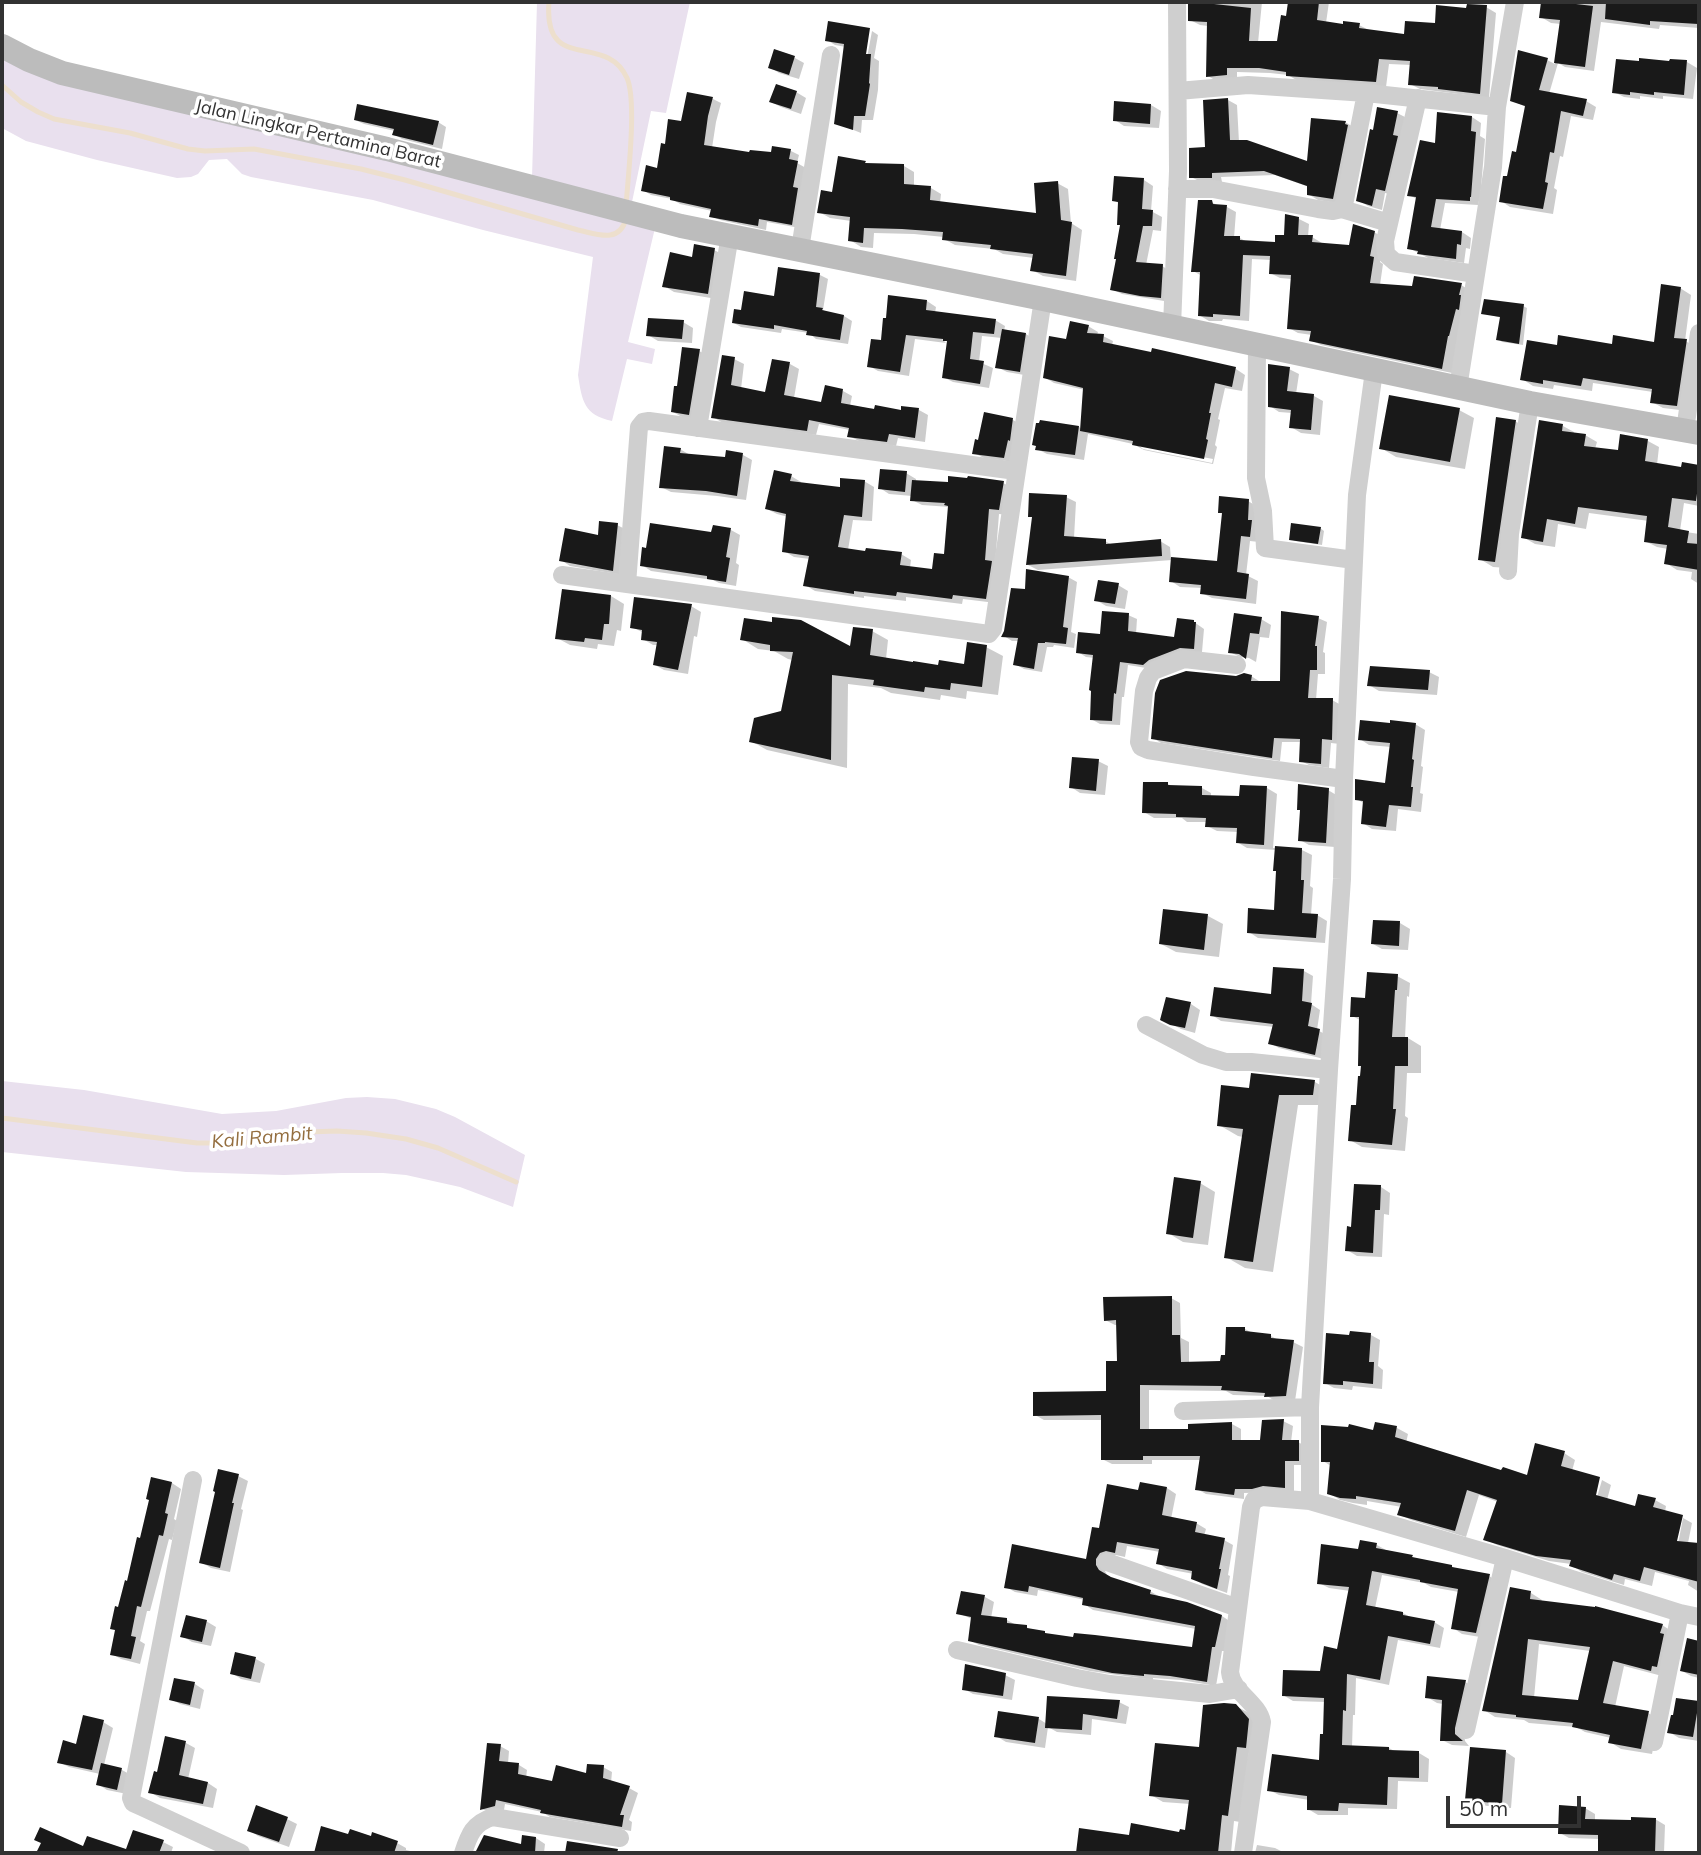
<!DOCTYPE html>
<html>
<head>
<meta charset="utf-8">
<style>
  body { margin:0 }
  #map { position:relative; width:1701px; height:1855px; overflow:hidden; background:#fff; font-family:Mulish,sans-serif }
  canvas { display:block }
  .frame { position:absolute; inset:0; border:4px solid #323232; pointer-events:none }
  .scale { position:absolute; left:1446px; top:1796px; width:135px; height:32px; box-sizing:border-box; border:4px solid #323232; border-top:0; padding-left:9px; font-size:21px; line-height:24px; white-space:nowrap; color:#323232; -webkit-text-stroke:5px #fff; paint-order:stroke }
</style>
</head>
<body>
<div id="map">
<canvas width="1701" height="1855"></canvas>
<div class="frame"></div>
<div class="scale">50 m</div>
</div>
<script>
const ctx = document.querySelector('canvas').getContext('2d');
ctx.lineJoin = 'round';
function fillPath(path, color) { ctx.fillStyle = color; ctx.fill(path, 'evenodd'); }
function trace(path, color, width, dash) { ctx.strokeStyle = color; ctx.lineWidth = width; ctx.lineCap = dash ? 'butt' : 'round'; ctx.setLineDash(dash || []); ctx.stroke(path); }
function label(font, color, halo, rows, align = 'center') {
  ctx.font = font + ' Mulish,sans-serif'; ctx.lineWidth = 7; ctx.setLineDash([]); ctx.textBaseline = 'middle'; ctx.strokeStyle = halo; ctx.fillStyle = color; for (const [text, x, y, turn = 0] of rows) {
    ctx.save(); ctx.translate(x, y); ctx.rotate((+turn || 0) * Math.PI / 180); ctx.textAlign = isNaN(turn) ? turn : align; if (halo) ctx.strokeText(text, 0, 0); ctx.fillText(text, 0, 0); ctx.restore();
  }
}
fillPath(new Path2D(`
  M537,2H690L666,113L651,111L632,202L532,178Z
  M2,57L655,228L628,342L655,349L652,364L627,359L612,421C584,415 582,401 578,375L593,257L483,230L373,200L251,177L242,174L227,159L209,160L198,174L191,177L177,178L97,160L26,141L2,128Z
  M2,1081L84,1090L222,1114L276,1111L346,1098L367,1097L395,1099L436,1109L455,1117L525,1155L513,1207L460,1187L406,1175L383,1173H342L284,1175L186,1172L2,1152Z`), '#e9e0ee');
fillPath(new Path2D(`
  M1190,2H1262L1258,43H1278L1288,18L1289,2H1329L1326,23L1344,26L1359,25L1369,30L1405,36L1436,25L1468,10L1486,7L1496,13L1489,98L1420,89L1410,84L1411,65L1389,64L1386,87L1298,81L1288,75L1270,73L1237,72V80L1218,82L1208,76V26L1200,25L1190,20Z
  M1543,2H1699V28L1660,25L1659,29L1601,22L1594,71L1565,67L1558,63L1549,94L1586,101L1596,107L1593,120L1571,116L1563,157L1560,156L1554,188L1557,190L1553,214L1510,207L1501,201L1517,154L1526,107L1511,100L1547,60L1555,64L1561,24L1551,23L1541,17Z
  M830,23L870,30H868L863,62L866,63L872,31L878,35L874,58L879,61L878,90L873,120H862L861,133L836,123L846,47L835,45L827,40Z
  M775,51L795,58L804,63L799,79L779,73L770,67Z
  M1671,61L1687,62L1697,68L1693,99L1663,96V99L1640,96V99L1624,97L1614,92L1671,63Z
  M796,92L806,98L801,114L781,107L771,102Z
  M688,94L713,99L721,103L716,122L712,148L751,154H772L791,151L799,155L797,163L806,168L800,228L767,222L766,230L720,220L711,216L712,211L680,204L672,199L651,195L643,190L659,170L666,146L682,123Z
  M1228,100L1237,105L1239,142L1308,164L1345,122L1355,128L1342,204L1318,200L1308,194L1309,187L1275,175L1221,177L1222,182H1201L1191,177L1206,149Z
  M1151,105L1161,111L1159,128L1124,126L1115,120Z
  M1397,113L1407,118L1394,195L1385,193L1382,210L1368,206L1358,200Z
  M1472,117L1481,123L1480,136L1485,139L1480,201H1479L1478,205L1445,203L1440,230L1462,232L1471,238L1470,249L1466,248L1464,263L1428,258L1409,248L1417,199L1409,195L1437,145Z
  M355,120L438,122L446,127L442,149L402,139L394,134L395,131L364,124Z
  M865,163L870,165L904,166L914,172V187L931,188L941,194L940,203L1038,215L1057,183L1068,189L1071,223L1082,230L1076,281L1043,276L1032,270L1034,258L1003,254L994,249L955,245L944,239V237L914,234L874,233L873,248L861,247L850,240L851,221L830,218L819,212L833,193Z
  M1144,180L1153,186L1151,211L1162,217L1161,231L1153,230L1146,265L1162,266L1172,272L1170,302L1122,294L1112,289L1122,226L1120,204L1114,200Z
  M1211,202L1219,206L1227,207L1236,212L1234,238H1240L1247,242L1276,243L1286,237L1299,219L1309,224L1308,237H1312L1322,243V244L1351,247L1374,232L1384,238L1380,262L1383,264L1380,285L1414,288L1461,285L1471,291L1452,373L1321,345L1311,340L1312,335L1298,333L1289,328L1292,279L1280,278L1270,273L1271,260L1252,259L1249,321L1223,319L1222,321H1209L1199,315L1202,276L1193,271Z
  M714,250L724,255L717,299L674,292L664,286L694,259Z
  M780,269L820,275L828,279L823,310L828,313L844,316L852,321L848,344L816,339L809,333L782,329L781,333L741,327L734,323L742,312L775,298Z
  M1680,288L1691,295L1685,341L1697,347L1688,411L1663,408L1652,402L1653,392L1593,383L1592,391L1554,385L1553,389L1533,386L1522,379L1558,347L1656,344Z
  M927,301L936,307L935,313L995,320L1005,326L1004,331L1026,334L1035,340L1030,376L1007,372L997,367L1002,338L982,336L979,362L993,368L989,388L953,382L943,377L956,341L942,339L946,343L915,339L909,376L878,371L869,366L882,342Z
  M1523,306L1527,308L1523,345L1502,342L1498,339L1502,318L1483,313Z
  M683,322L693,328L692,343L658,341L648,335Z
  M1088,326L1098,332L1097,335L1103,336L1113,341L1112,346L1152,354L1153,350L1236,369L1245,375L1242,391L1225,388L1218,419L1220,420L1215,445L1217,447L1213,464L1144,450L1133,444L1088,434L1084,460L1047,454L1037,449L1079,427L1082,429L1085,390L1054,383L1044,377L1068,341ZM1138,445L1213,459L1212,463L1143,449Z
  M699,351L709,356L698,419L682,417L673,412L679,388Z
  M734,359L744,364L741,389L767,394L773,361L790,364L799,369L794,398L823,404L843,391L852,396L850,406L902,412L919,410L928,415L925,442L898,438L896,446L859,441L849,436L850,430L819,424L816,435L723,423L713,417Z
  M1289,369L1299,374L1296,394L1314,396L1323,401L1320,435L1301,433L1291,427L1292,413L1279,412L1270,406Z
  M1459,410L1474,418L1465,469L1396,457L1381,448Z
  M985,414L1013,420L1022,425L1014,462L984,458L974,453L979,442Z
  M1515,421L1528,429L1508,568L1493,567L1480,559Z
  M1563,426L1574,432V434L1585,435L1597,442L1595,449L1619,451L1648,441L1659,447L1657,465L1682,469L1683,464L1699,466V506L1684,503L1680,531L1699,534V584L1691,579L1692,572L1677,570L1666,563L1668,549L1657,547L1645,541L1649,521L1589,513L1586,529L1558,524L1555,547L1535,544L1523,537Z
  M680,449L690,455L727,459L743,455L752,460L746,500L717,496L671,492L661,487Z
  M906,473L916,479V482L1003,483L1013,488L1009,515L999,514L995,565L996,603L963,599L962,604L906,597V601L864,596V598L815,591L805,585L810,559L794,557L784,551L788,517L777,514L767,509L791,476L801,482V484L841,489L864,481L874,487L872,521L853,520L848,550L901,554L911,560L910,568L933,571L946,556L950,507L922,505L912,500V496L889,494L880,488Z
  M1066,497L1076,502L1074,538L1105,541L1112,545L1160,541L1170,547L1171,559L1218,562L1223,514L1219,512L1248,501L1258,507L1259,542L1250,541L1246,575L1258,581L1256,604L1212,598L1202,593L1203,588L1180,587L1171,581L1172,560L1038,570L1028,565L1034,518L1029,516Z
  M617,525L627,530L622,575L570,566L561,560Z
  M714,527L731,530L740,535L736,563L739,565L736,586L719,583L713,580L651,571L642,565L713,534Z
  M1320,528L1324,531L1322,545L1295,541L1291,539Z
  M1068,577L1077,582L1071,632L1076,634L1074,648L1054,645L1053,647H1047L1042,672L1024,669L1015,664L1019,641H1012L1004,636L1027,591Z
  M1118,585L1128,591L1125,609L1106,606L1096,600Z
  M611,596L624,604L621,631L617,630L614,646L598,644L597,649L570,645L557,638Z
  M691,606L701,612L697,637L694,636L688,674L664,670L655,665L658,645H653L643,639L644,633L632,627Z
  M1128,615L1137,619L1136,634L1176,639L1194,622L1204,629L1202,652L1152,669L1128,665L1124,697H1122L1120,725L1100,724L1091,719L1095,658L1086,657L1078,652Z
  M1318,618L1327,622L1323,652L1325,653V674H1318L1316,700H1332L1341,705L1340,744L1331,743L1329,768L1309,765L1301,761L1302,742H1282L1280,761L1161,743L1153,738L1236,678L1251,676L1259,681L1282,682Z
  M1261,619L1271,625L1269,638L1260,637L1256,662L1249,658L1240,657L1230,652Z
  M872,631L888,640L886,659L939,667L966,666L986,647L1003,656L998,695L967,691L966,699L941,695L940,700L891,693L881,688L848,684L847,768L767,750L751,741L783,712L793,660L788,659L774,651L758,649L742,639L852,648Z
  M1429,672L1439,677L1437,695L1379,691L1369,685Z
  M1415,724L1425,730L1421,766L1423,767L1420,793L1423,794L1421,812L1398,809L1396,831L1372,829L1363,823L1365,804L1357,799L1387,785L1391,747L1369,745L1360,739Z
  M1098,761L1108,766L1105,795L1080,793L1071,787Z
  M1168,784L1173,787L1202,788L1211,793V797L1241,798V787L1267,788L1277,794L1273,848L1302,850L1312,855L1310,886L1313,888L1311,915H1317L1327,921L1325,943L1258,938L1249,932L1276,912L1278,872L1276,850L1247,848L1237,842L1238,832L1217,831L1207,826V822H1187L1182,818H1154L1144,812Z
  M1328,790L1338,796L1335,847L1309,845L1300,840Z
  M1208,916L1223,924L1219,957L1176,952L1161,944Z
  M1400,923L1410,929L1408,950L1382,949L1373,944Z
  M1304,971L1313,976L1311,1004L1320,1010L1317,1030L1329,1036L1324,1059L1279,1048L1270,1043L1274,1027L1221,1021L1212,1015L1273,995Z
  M1397,976L1410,983L1409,997L1407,996L1405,1038H1408L1421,1046V1073H1407L1405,1116L1408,1118L1405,1151L1362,1147L1350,1140L1357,1107L1361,1078L1360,1020L1352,1016L1366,999Z
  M1191,1004L1200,1010L1195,1033L1181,1029L1162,1019Z
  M1252,1075L1315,1082L1334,1093L1332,1105H1298L1273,1272L1245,1268L1226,1257L1243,1137L1238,1136L1219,1125L1250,1090Z
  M1200,1183L1215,1192L1208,1245L1183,1242L1168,1233Z
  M1381,1187L1390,1193L1389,1215L1384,1214L1382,1257L1357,1256L1347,1250L1353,1229Z
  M1171,1298L1180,1303L1181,1338L1189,1342V1364L1222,1363L1245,1329L1254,1334L1271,1336L1278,1340L1293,1342L1303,1347L1295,1401H1275L1267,1396L1233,1395L1226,1391L1149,1390V1431H1190L1232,1424L1241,1429V1442H1262L1283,1421L1293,1426L1291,1442H1298L1307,1447V1465H1294V1492L1244,1493V1499L1206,1494L1197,1489L1201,1460H1152V1464H1112L1102,1459V1420H1044L1035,1415L1108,1393L1119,1363L1118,1325H1115L1105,1320Z
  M1371,1335L1380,1340L1378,1366L1383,1370L1382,1389L1353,1386L1352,1390L1334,1388L1325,1383L1351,1337Z
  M1397,1428L1408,1434L1406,1443L1503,1472L1528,1477L1564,1453L1575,1460L1572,1471L1600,1479H1598L1592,1503L1595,1504L1602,1480L1611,1485L1607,1500L1636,1508L1655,1500L1666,1506L1665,1512L1673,1549H1677L1683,1518L1692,1523L1688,1543L1699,1545V1592L1688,1585L1689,1581L1655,1572L1652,1586L1625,1579L1624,1585L1582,1572L1571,1565V1564L1549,1561L1497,1545L1485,1539L1498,1502L1479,1495L1466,1537L1411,1520L1399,1514L1402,1507L1367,1501V1505L1353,1503L1340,1500L1329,1493L1331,1466L1323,1461L1375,1432Z
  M238,1476L248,1481L241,1509L243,1510L230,1572L211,1568L201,1562Z
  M153,1479L172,1483L181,1489L174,1519L177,1521L172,1540L169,1539L150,1611H147L140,1641L145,1644L140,1664L121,1659L112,1654L120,1609L141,1540L151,1500Z
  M1141,1484L1167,1488L1176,1494L1171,1519L1196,1523L1206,1529L1204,1536L1224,1540L1233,1545L1228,1575L1230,1576L1227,1593L1202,1584L1193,1578L1194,1574L1167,1569L1158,1563L1160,1552L1127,1546L1125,1557L1116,1555L1110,1558L1105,1564V1571L1108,1577L1150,1591L1160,1597L1222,1616L1231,1622L1224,1651H1222L1216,1686L1181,1680L1153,1678V1680L1090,1671L979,1645L969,1640L972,1619L958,1613L985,1597L994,1602L991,1618L1007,1620L1016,1625L1026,1627L1034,1631L1045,1633L1049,1635L1193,1649L1196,1629L1093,1610L1084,1604L1085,1600L1038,1590L1037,1596L1015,1592L1006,1587L1087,1561L1100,1530L1140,1492Z
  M1361,1542L1377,1545L1386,1550L1412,1557L1419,1560L1451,1566L1458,1570L1489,1576L1499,1582L1486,1638L1462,1634L1453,1628L1459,1592L1431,1587L1424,1583L1382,1575L1375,1608L1403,1613L1412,1618L1434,1622L1444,1628L1440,1648L1398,1640L1389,1685L1356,1678L1355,1715H1353L1352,1747L1389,1748L1396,1752L1419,1753L1429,1759L1428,1782L1398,1781L1397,1809L1348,1808V1815H1318L1308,1809L1309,1800L1279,1795L1269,1790L1321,1762L1324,1736L1326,1702L1293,1701L1283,1695L1321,1673L1338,1651L1350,1591L1329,1588L1319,1583L1360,1551Z
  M1531,1593L1542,1600L1541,1602L1662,1625L1673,1632L1662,1676L1624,1666L1615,1707L1648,1713L1659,1719L1652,1754L1621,1749L1610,1742L1611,1738L1585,1732L1576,1727L1529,1723L1524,1720L1495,1717L1484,1710ZM1539,1644L1590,1651L1579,1702L1534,1698Z
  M206,1621L216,1627L211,1646L192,1642L182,1636Z
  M1688,1640L1699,1642V1678L1691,1676L1682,1671Z
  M256,1659L265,1664L260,1683L241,1679L232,1673Z
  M1005,1675L1015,1680L1012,1700L973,1694L964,1689Z
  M175,1680L195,1684L204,1690L200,1709L180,1704L171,1699Z
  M1465,1682L1475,1687L1464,1734L1465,1741L1469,1746L1452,1745L1442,1740L1443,1704L1437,1703L1427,1697Z
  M1678,1700L1699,1703V1741L1679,1738L1669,1732Z
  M1119,1702L1129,1707L1126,1724L1092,1719L1091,1735L1057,1732L1048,1727L1045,1748L1006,1742L996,1736L1039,1719L1047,1724Z
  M1236,1706L1249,1713L1261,1728L1258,1754L1249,1753L1240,1822L1234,1821L1231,1853H1078L1081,1830L1131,1837L1181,1834L1187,1832L1190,1804L1163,1802L1151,1795L1201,1749Z
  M103,1722L113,1728L104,1765L122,1770L131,1775L127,1794L107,1790L98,1784L100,1774L69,1767L59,1762Z
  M167,1739L186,1743L195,1748L188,1779L208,1783L217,1789L213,1808L160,1798L150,1792L158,1774Z
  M500,1746L509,1751L508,1764L519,1765L527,1770L526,1778L553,1783L587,1775L603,1767L612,1772L611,1783L629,1788L638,1793L629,1820L632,1822L631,1831L550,1817L542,1812L505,1804L504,1810L491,1813L482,1809Z
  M1506,1752L1515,1758L1511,1808L1477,1805L1467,1799Z
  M1585,1808L1595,1814V1821L1633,1822L1655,1819L1665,1825L1664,1853H1599L1600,1839L1569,1838L1560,1833Z
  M287,1819L297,1824L289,1847L258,1836L249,1830Z
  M323,1828L353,1837L397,1843L406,1848V1850L419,1853H362V1848H360L359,1853H316Z
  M134,1832L163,1842L173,1847L171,1853H127Z
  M485,1837L523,1846L536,1838L545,1844L544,1853H477Z
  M1257,1845L1275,1848L1285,1853H1255Z`), '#0003');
trace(new Path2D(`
  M549,2C543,75 606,31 627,78C637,101 628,177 626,206
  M2,85L21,102L38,112L54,119L130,133L188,149L205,151L254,149L361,169L405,180L578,230C597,234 619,244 626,219
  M2,1118L197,1143H242L308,1132L337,1131L366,1133L406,1139L438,1148L516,1182`), '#eddfcd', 5);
fillPath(new Path2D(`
  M1188,2H1214V4L1251,8L1249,41H1277L1281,15L1286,16L1288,2H1319L1317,20L1343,24V21L1360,23L1359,28L1404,34L1405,21L1435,23L1436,5L1466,8L1467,4L1487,5L1480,94L1438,89V87L1408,85L1410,61L1379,59L1376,82L1286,76V72L1259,68H1227V75L1206,77L1207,22L1188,21Z
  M1541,2H1559L1593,6L1585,67L1554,63L1560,20L1539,18Z
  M1606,2H1699L1698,24L1650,21V25L1605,19Z
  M828,21L870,28L866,54H871L869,83L870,84L865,116H854L853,130L834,124L844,44L825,41Z
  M774,49L795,56L789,75L768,68Z
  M1518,50L1548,58L1539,90L1587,99L1583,116L1561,111L1554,153L1550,152L1545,182L1548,183L1543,209L1499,202L1503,176H1507L1512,151L1516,152L1525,106L1510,101Z
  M1639,58L1669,61L1670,59L1687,60L1684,95L1654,92V95L1630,92V95L1612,93L1616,59L1639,61Z
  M776,84L797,91L791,109L769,102Z
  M687,92L713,97L708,116L704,145L749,152L750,150L771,152L772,146L791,149L789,159L798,161L793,187L798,188L792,225L759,219L758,226L709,217L711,209L670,200V197L641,191L646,165L657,168L661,143L665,144L668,119L681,121Z
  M1228,98L1230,140H1247L1307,161L1311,118L1346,121L1345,124L1348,125L1333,199L1307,195V186L1264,171L1212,173V178H1189V148L1205,147L1203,100Z
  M1114,101L1151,104L1150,124L1113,121Z
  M357,104L439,121L433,145L392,135L394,129L354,120Z
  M1377,107L1398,111L1393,135L1398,136L1385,191L1376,189L1372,206L1356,201L1370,129L1373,130Z
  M1437,112L1472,116L1471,131L1476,132L1471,197H1470V201L1436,199L1431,227L1462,231L1461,245L1457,244L1456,259L1417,254L1418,251L1407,249L1416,197L1407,196L1420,140L1435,143Z
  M838,156L866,161L865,163L904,164V184L931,186L930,200L1036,213L1034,183L1058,181L1061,220L1072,222L1066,276L1030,271L1033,254L990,249L991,245L942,240L943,232L902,229L864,228L863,243L848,241L850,217L817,213L821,190L832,192Z
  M1114,176L1144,178L1142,209L1153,210L1152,226H1143L1136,262L1163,264L1161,298L1140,296L1110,290L1116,259H1114L1120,225H1117L1118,202L1112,201Z
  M1198,200H1212L1213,204L1227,205L1224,236H1240V240L1275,242V235H1284L1285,214L1299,217L1298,235H1313L1312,242L1349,245L1353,224L1375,231L1370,256L1374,257L1370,283L1412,286L1414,276L1462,283L1459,295H1461L1459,310L1456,309L1449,336H1448L1442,369L1309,341L1311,331L1287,329L1291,275L1269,274L1270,256L1243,255L1240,316L1213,314V317L1198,316L1200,272H1191Z
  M694,244L715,248L708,294L662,287L670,252L692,257Z
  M778,267L820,273L816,307L823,308L822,310L844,315L840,340L806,335L807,331L774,325V329L732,323L734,309L741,310L744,291L774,296Z
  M1661,284L1681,287L1674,338L1687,339L1677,406L1650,403L1652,389L1583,378L1581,386L1543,380V384L1520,380L1527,340L1557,345L1558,335L1612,344L1613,335L1654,342Z
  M888,295L927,300L926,310L996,319L994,334L973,332L970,359L984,361L980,384L942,378L947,341H943V339L906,335L900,372L867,367L871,339L881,340L883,318H886Z
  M1484,299L1524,304L1519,344L1496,340L1500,317L1481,314Z
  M648,318L684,320L682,339L646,336Z
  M1070,321L1089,325L1087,333L1104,334L1103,342L1151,352L1152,348L1236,367L1232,387L1215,383L1209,413H1211L1206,439L1208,440L1204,459L1132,445L1133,441L1080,431L1083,388L1043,378L1049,336L1066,339Z
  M1002,329L1026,333L1020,372L995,368Z
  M682,347L700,349L689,415L671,412L674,386H677Z
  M722,355L735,357L731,385L765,392L772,359L790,362L784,395L821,402L825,385L843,389L841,403L874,409L875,405L901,410V406L919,408L915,438L889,434L887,442L847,437L849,428L809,420L807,431L711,418Z
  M1268,364L1290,367L1287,391L1314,394L1311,430L1289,428L1291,410L1268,407Z
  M1389,395L1460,408L1450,462L1379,449Z
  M984,412L1013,418L1010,441L1008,440L1004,458L972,454L975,439L978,440Z
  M1496,417L1516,420L1495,562L1478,560Z
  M1040,420L1079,426L1075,455L1035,450L1036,446L1032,445L1036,423H1039Z
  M1539,420L1563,424L1562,431L1586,434L1584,446L1618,450L1620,434L1648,439L1645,461L1681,467L1682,462L1699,465V479L1696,501L1672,498L1668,527L1689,531L1687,543L1699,544V570L1664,564L1667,545L1644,542L1647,516L1578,507L1575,524L1547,519L1543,542L1521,538Z
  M664,446L681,448L680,453L725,457L726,450L743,453L737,496L706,491L659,488Z
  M880,469L907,471L905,492L878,489Z
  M774,470L792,474L790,481L840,487V478L865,480L862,517L844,515L838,547L865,551L866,548L902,552L900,565L932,569L934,553L944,554L948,506L944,505L945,503L910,501L912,480L948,482V476L967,478L968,476L1004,481L999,510L989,509L985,560L992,561L986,599L953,595L952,599L897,592L896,596L854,591V594L803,586L809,556L782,552L786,514L765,509Z
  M1029,493L1067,495L1064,536L1106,539V544L1161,539L1162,556L1026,565L1032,517H1028Z
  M1219,496L1249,499L1248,520H1252L1250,537L1241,536L1237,572L1249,574L1246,599L1200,594L1201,585L1169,582L1171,557L1217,561L1222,513H1218Z
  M599,521L618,523L613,571L559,561L565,528L598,535Z
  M650,523L711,532L713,525L731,528L726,557L730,558L726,582L707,579V576L640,566L642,547L646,548Z
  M1291,523L1321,527L1318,544L1289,540Z
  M1026,569L1069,576L1063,627L1068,628L1066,644L1045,642V643H1038L1034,669L1013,665L1018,638L1001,637L1004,631L1011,588L1025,589Z
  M1098,580L1119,583L1115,604L1094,601Z
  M562,589L611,595L609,624H604L602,640L585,638L584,642L555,639Z
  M634,597L692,604L678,670L653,665L657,642L641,640L642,630L630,628Z
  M1102,611L1129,613L1128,631L1174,637L1177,618L1194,620V622H1196L1194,649L1180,648L1149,660L1143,665L1120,662L1116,694L1114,693L1112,721L1090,720L1091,691L1089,690L1093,655L1076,653L1078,632L1100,634Z
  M1281,611L1319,616L1315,646H1317V670H1310L1308,698H1333L1332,740L1322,739L1321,764L1299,762L1300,739L1274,738L1272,758L1151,739L1155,693L1160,680L1186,671L1236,676L1244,673L1252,675L1251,681H1280Z
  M1234,613L1262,617L1259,634L1250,633L1246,659L1239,654L1228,653Z
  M772,617L801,620L850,646L853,627L873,629L870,655L913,662V661L938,665L939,660L964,664L967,642L987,645L982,687L951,683L950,690L925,687L924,692L873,685L874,680L832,675L831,760L749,742L754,718L781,711L793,652L770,651V645L740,640L744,618L772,622Z
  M1370,666L1430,670L1428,690L1367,686Z
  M1360,720L1390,723V720L1416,723L1412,759L1414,760L1411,787H1413L1411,807L1389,805L1386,827L1361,824L1363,801L1355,800V779L1385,783L1390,743L1358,740Z
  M1072,757L1099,759L1096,791L1069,788Z
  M1143,782H1168V785L1202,786V795L1239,796L1240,785L1267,786L1264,845L1236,843L1237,828L1205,827L1206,818L1176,817V814L1142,813Z
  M1298,784L1329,788L1326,843L1298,841L1300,810H1297Z
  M1275,846L1302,848L1301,880H1304L1302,913L1318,914L1316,938L1247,933L1248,908L1274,910L1276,871H1273Z
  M1163,909L1208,914L1204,950L1159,944Z
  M1373,920L1400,921L1399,946L1371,944Z
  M1273,967L1304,969L1302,1001L1312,1003L1308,1026L1320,1029L1315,1055L1268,1044L1273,1024L1210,1016L1214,987L1271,994Z
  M1367,972L1398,974L1397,990H1395L1392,1037H1408V1066H1395L1393,1109H1396L1392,1145L1348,1141L1351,1105H1356L1358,1076H1360L1361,1066H1358L1359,1017H1350L1351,997L1365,998Z
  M1166,997L1191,1002L1185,1028L1170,1025L1160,1020Z
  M1251,1073L1315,1080L1313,1095H1279L1253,1262L1224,1258L1243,1129L1217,1126L1221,1085L1249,1088Z
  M1174,1177L1201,1181L1193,1238L1166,1234Z
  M1354,1184L1381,1185L1380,1210H1375L1373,1253L1345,1251L1347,1226L1351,1227Z
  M1172,1296V1335H1180L1181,1362L1220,1361L1221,1355H1225L1226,1327H1245V1331L1271,1334V1338L1294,1340L1286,1396L1264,1397L1265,1393L1221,1390L1222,1386L1140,1385V1429H1188V1424L1232,1422V1440H1260L1262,1420L1284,1419L1282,1440H1299V1461H1285V1488L1263,1486L1252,1489H1235L1234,1495L1195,1490L1200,1456H1143V1460H1101V1415L1033,1416V1392L1106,1391V1361H1117L1116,1320L1104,1321L1103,1297Z
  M1350,1331L1371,1333L1369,1362H1374L1373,1384L1343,1381V1385L1323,1384L1326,1333L1349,1335Z
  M1375,1422L1397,1426L1395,1437L1501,1470L1503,1467L1527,1475L1535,1443L1565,1451L1561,1466L1600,1477L1596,1495L1635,1506L1638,1494L1656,1498L1653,1507L1683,1515L1677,1541L1699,1543V1582L1644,1567L1640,1581L1614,1574L1612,1580L1569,1566L1571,1560L1536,1556L1483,1540L1497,1500L1467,1490L1455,1531L1397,1515L1401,1503L1356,1496V1499L1340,1498L1327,1494L1330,1462H1321V1425L1348,1427L1349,1424L1373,1430Z
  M218,1469L239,1474L232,1503H234L220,1568L199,1563L215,1492L213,1491Z
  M151,1477L172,1482L165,1513L168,1514L163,1536L159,1535L141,1607L137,1606L131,1636L136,1637L131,1659L110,1655L115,1630L110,1629L115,1606L118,1607L125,1580L127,1581L137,1537L140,1538L149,1500L146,1499Z
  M1140,1482L1167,1487L1162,1515L1197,1522L1195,1532L1225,1538L1219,1569H1221L1217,1589L1191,1579L1192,1571L1156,1564L1159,1549L1117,1542L1115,1553L1106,1551L1100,1553L1096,1559V1565L1099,1570L1111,1577L1151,1590L1150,1594L1187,1602L1222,1615L1215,1647H1212L1207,1682L1170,1676L1144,1674V1676L1112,1673L968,1641L971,1617L956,1614L961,1591L985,1595L981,1615L1007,1618V1623L1027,1625V1628L1045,1631V1633L1073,1637L1074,1633L1095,1635L1192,1647L1195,1626L1082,1605L1083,1598L1029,1586L1028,1592L1004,1588L1012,1544L1086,1559L1092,1527L1099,1528L1107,1484L1138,1490Z
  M1360,1540L1377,1543L1376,1548L1413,1555L1412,1557L1452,1565V1567L1490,1574L1476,1633L1451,1629L1458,1589L1420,1582V1580L1372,1571L1366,1605L1403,1612V1615L1435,1621L1430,1644L1388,1636L1380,1680L1347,1674L1346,1711L1343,1710L1342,1745L1389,1747V1750L1419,1751V1778L1388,1777L1387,1805L1339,1803L1338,1811L1307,1810V1796L1267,1791L1272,1754L1319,1760L1320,1734H1323L1324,1698L1282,1696L1283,1670L1320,1671L1324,1646L1337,1649L1349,1587L1317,1584L1321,1544L1358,1549Z
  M1510,1587L1531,1591L1530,1599L1595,1607V1606L1663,1624L1660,1633L1664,1634L1657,1667L1652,1666L1651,1671L1613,1661L1603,1703L1649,1711L1641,1749L1608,1743L1610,1735L1572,1727L1573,1723L1516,1717V1715L1482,1711ZM1528,1639L1590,1647L1578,1700L1522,1695Z
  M186,1615L207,1620L202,1642L180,1637Z
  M1687,1638L1699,1641V1675L1680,1671Z
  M235,1652L256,1657L251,1679L230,1674Z
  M965,1664L1006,1673L1003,1696L962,1690Z
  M1427,1676L1466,1680L1455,1728V1734L1463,1741H1440L1442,1700L1425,1698Z
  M174,1678L195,1682L190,1705L169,1700Z
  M1047,1696L1120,1700L1117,1719L1083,1714L1082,1730L1045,1728Z
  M1676,1698L1699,1701L1693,1737L1667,1733L1671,1715H1673Z
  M1224,1703L1236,1704L1249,1719L1246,1748L1237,1747L1228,1816L1222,1815L1218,1853H1076L1079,1828L1129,1835L1131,1823L1179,1832L1180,1829L1185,1830L1189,1800L1149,1796L1155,1743L1199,1747L1203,1705Z
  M998,1711L1039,1717L1035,1743L994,1737Z
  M83,1715L104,1720L92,1770L57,1763L63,1740L76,1744Z
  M165,1736L186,1741L179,1775L208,1782L203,1804L148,1793L154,1771L157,1772Z
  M487,1743L501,1744L499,1761L519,1763L518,1774L552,1781L556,1765L586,1773L587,1764L604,1765L603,1778L630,1786L620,1815H624L622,1827L540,1813L541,1810L496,1800L495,1806L480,1810Z
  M1470,1747L1506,1750L1502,1804L1465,1800Z
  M101,1763L122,1768L117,1790L96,1785Z
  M256,1805L288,1817L279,1842L247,1831Z
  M1559,1805L1586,1807L1585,1819L1631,1820V1817L1656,1818L1655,1853H1598V1835L1558,1834Z
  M321,1826L348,1834L350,1829L371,1836L372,1832L398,1841L394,1853H314Z
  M40,1827L83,1846L87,1836L126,1849L133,1830L164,1840L159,1853H36L41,1843L34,1840Z
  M484,1835L521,1844L522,1835L536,1837L535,1853H475Z
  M567,1841L618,1849L617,1853H565Z`), '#191919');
trace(new Path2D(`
  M1178,91L1248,85L1366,93
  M1418,98L1385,241L1386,254L1395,262L1476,274
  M1177,189H1213L1318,209L1333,211L1342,209L1345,200L1366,93L1497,107
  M1342,209L1389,223
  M800,249L831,55
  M1172,327L1178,171L1177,2
  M1257,345L1256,478L1263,511L1265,548L1354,560
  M1458,388L1493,167L1497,107L1515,2
  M698,428L730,235
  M1685,430L1699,333
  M1508,571L1510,534L1530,403
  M562,575L989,634L993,629L1043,299
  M627,584L639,427L643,422L649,421L1016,471
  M1237,665L1184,659L1153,671L1148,678L1144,691L1139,742L1141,747L1148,750L1254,767L1344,779
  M1146,1025L1203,1055L1226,1062H1251L1329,1070
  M1183,1411L1310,1407
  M193,1480L131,1798L133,1803L142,1807L241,1853
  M1310,1501V1407L1329,1070L1342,879L1344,779L1357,495L1374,371
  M1107,1562L1238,1608
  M957,1650L1077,1678L1110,1684L1210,1694L1239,1689
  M1466,1730L1505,1558
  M1654,1742L1680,1613
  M463,1853C469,1835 473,1823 493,1817L620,1838
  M1243,1853L1262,1722C1258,1702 1232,1692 1230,1672L1251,1507L1254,1500L1262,1497L1310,1501L1505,1558L1680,1613L1699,1617`), '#cfcfcf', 18);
trace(new Path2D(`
  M2,46L29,60L62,73L387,149L681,226L1043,299L1530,403L1699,433`), '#bcbcbc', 24);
label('18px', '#323232', '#fff', [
  ["Jalan Lingkar Pertamina Barat",318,134,13]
]);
label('italic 19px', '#946e3f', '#fff', [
  ["Kali Rambit",262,1138,-5]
]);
</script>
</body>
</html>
